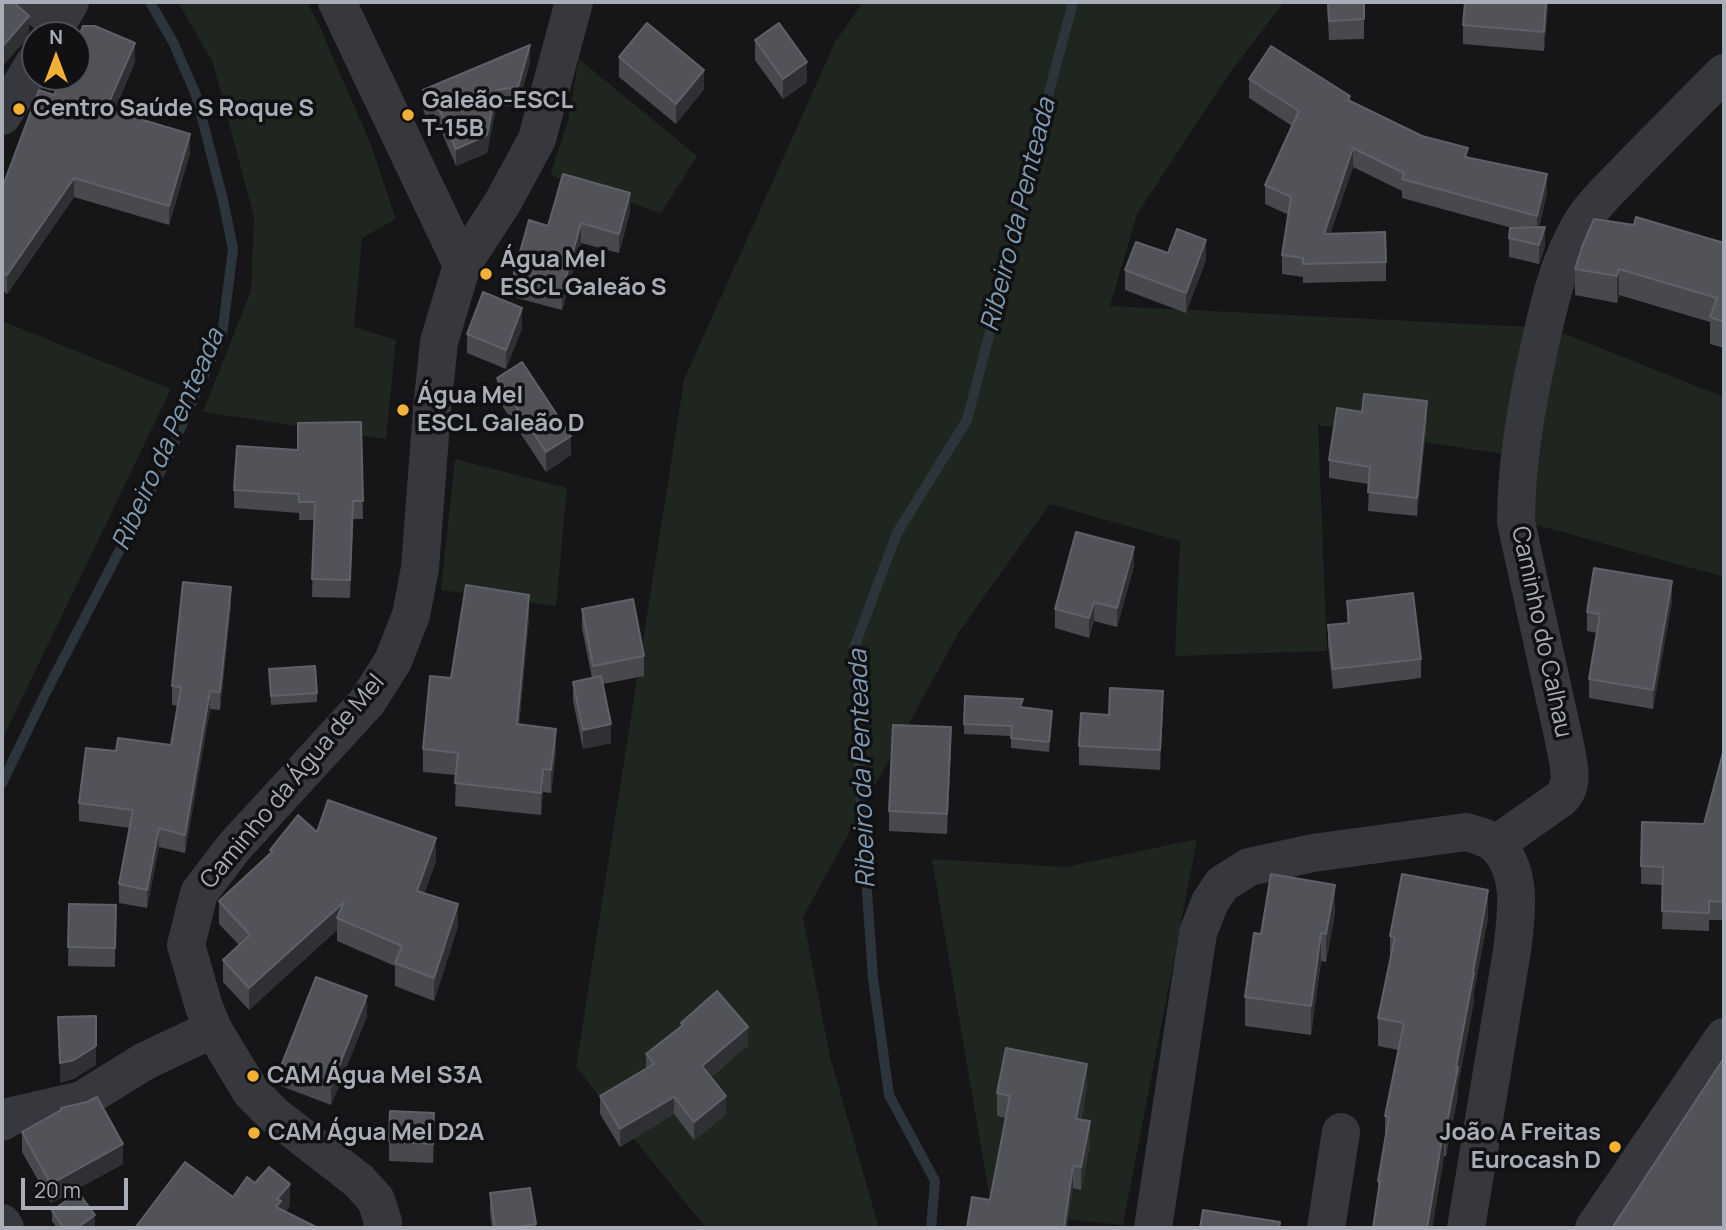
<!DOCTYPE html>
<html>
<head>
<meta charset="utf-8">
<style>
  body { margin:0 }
  #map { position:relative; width:1726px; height:1230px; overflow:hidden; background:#161618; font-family:Manrope,sans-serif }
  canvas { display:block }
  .frame { position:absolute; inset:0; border:4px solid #a8adb8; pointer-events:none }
  .north { position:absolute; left:21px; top:21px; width:70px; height:70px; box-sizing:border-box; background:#111113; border:2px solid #4d4f55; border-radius:50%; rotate:0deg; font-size:19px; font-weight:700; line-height:28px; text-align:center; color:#a8adb8 }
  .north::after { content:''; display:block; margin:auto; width:24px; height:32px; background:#f2b134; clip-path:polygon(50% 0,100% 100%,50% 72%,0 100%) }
  .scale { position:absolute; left:21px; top:1178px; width:107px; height:32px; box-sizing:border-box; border:4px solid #a8adb8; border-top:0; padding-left:9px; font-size:21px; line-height:24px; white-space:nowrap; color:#a8adb8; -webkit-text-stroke:5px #111113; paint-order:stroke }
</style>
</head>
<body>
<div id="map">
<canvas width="1726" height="1230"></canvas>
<div class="frame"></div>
<div class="north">N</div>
<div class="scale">20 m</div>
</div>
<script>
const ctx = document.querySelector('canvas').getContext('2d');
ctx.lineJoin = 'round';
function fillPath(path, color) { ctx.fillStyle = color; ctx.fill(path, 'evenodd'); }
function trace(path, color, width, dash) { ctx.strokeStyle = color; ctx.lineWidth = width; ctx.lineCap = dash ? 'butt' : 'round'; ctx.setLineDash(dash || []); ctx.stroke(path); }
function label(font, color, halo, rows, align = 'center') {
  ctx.font = font + ' Manrope,sans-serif'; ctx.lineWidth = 7; ctx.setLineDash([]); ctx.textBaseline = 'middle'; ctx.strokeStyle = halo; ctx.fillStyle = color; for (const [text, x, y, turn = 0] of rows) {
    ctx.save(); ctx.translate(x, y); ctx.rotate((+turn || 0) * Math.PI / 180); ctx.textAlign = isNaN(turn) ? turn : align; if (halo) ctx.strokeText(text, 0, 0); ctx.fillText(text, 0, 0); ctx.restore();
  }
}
fillPath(new Path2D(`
  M178,2H307L319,25L371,145L396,219L362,238L354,327L396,340L386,439L203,412L251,291L254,217L213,63Z
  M863,2H1284L1231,71L1137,214L1110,306L1550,328L1724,397V577L1526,522L1533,459L1318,425L1327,651L1175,656L1180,541L1050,504L959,632L803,917L830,1057L879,1228H706L576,1067L684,380L835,42Z
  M579,59L697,156L661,213L550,175L568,121Z
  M2,321L171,389L2,740Z
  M455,459L567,488L556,606L441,590Z
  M1197,839L1123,1225L992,1212L932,859L1066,867Z`), '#1e261f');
trace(new Path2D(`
  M2,783L46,692L165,463L222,335L233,249L223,200L196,95L173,42L150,2
  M931,1228L935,1181L889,1095L873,978L862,820L854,648L897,533L967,420L1002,286L1034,149L1073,2`), '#2c353c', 10);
trace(new Path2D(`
  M30,2L59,22
  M337,2L462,265
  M51,35L70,2
  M2,116L35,62
  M1496,844L1560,799C1577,784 1567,759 1564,740L1516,522C1516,464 1526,406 1539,349C1549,303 1559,258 1584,219C1596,201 1613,186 1627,171C1659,138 1692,105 1724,73
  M2,1122L12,1116L82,1100L145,1061L213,1029
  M2,1223L5,1228
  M382,1228L383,1222L376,1200L359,1181L274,1115L251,1092L213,1029L204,1007L186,945L199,893L234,847L367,702L393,661L411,615L420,568L432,409L439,342L462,265L503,202L537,139L574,2
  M1153,1228L1198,933L1210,902L1222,884L1249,867L1313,853L1466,832C1476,835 1489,838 1496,845C1524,872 1516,917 1512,951L1466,1228
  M1326,1228L1341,1132
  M1594,1228L1724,1037`), '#37383d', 38);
fillPath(new Path2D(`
  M1327,2H1364V39L1329,40Z
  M1548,2L1544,51L1463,44V25Z
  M755,40L807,82L783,99L755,60Z
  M619,57L704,89L676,124L619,77Z
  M135,62L114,111L190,153L169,225L74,197L7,294L2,290V182L4,183L54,95Z
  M530,62L518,105L496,107L487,153L456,166L434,114L425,115L423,108V90Z
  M1249,79L1350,101L1422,136L1547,193L1539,227L1545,246L1539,264L1509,257V238L1512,228L1402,198V191L1353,167L1330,234L1386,262V281L1303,283V277L1282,274V255L1289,215L1265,204V185L1292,126L1249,98Z
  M630,212L619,253L581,243L562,310L513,297V277L548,226Z
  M1724,243V348L1710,344V322L1619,295L1617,303L1575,295V269Z
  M1206,260L1186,313L1125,290V270Z
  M522,328L506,369L467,353V334Z
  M497,378L571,455L546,472L497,398Z
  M1362,412L1427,419L1417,516L1368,511L1369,484L1329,478V460Z
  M361,422L363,519H353L350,598L312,597L314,520H299V513L234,508V490L298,450Z
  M1134,566L1117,627L1094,621L1089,638L1055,628V609Z
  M1347,601L1421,659V678L1333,689L1328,645V625L1347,623Z
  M1672,601L1653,709L1589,698V679L1597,633L1587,631V612Z
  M231,605L220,710L210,709L185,853L159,847L147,908L119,903V884L130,828L79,821V803L116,751L171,745L178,706L172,705V686Z
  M582,609L644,656V676L603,684L611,743L583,749L573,701V682L592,678L582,628Z
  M529,618L519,725L556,751L551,793L543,792L541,815L455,806L456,775L423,772V749L451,678Z
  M269,669L317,693V702L271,705Z
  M1023,707L1052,721L1049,752L1011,748V736L964,734V724Z
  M1163,710L1160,770L1079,765V746L1109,715Z
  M951,746L947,834L889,831V811Z
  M1724,749V920H1709V931L1662,929L1663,885L1641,884V866L1704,824Z
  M317,832L436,861L424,893L458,926L434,1001L395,986V966L337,941V930L249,1010L223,982V960L239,945L219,924V901L270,854V850Z
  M69,904L116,905L115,967L68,966Z
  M1335,913L1326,962L1321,961L1311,1035L1245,1026V997L1261,934Z
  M1488,918L1474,991V1001L1458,1085V1095L1446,1156H1444L1432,1228H1373L1378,1196V1181L1385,1138V1116L1398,1050L1378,1046V1018L1390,959V936Z
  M367,1016L331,1105L281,1086V1066Z
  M681,1023L748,1045L711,1077L726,1114L694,1140L674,1114L620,1147L600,1114V1096L646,1069V1054L681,1027Z
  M1087,1086L1081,1120L1090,1144L1081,1190L1073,1188L990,1200L1006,1118L997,1116V1093Z
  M22,1132L123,1164L51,1203L22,1152Z
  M434,1132L433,1163L389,1161V1141Z
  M490,1193L536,1224V1228H492L490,1212Z
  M52,1211L95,1225L91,1228H57L52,1221Z`), '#47494d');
fillPath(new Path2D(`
  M1546,2H1548V7L1544,51V32Z
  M29,16V36L2,67V47Z
  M135,43V62L106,128V109Z
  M530,45V62L518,105V87Z
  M807,62V82L783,99V79Z
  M704,70V89L676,124V104Z
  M496,90V107L487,153L456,166V149Z
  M190,134V153L169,225V206Z
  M1353,148V167L1324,253V234Z
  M1547,174V193L1537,234V216Z
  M74,178V197L7,294V275Z
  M630,193V212L619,253V234Z
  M581,223V243L562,310V291Z
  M1545,227V246L1539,264V245Z
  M1206,240V260L1186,313V293Z
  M1619,269V295L1617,303V276Z
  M522,308V328L506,369V350Z
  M1427,401V419L1417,516V498Z
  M571,436V455L546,472V452Z
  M1134,547V566L1117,627V608Z
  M1672,581V601L1653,709V690Z
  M231,587V605L220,710V692Z
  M529,595V618L517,747V724Z
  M1094,602V621L1089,638V618Z
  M210,691V709L185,853V835Z
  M1163,691V710L1160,770V750Z
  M1052,711V721L1049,752V742Z
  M611,724V743L583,749V730Z
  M951,727V746L947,834V814Z
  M556,729V751L551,793V770Z
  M543,769V792L541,815V793Z
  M159,828V847L147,908V890Z
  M436,838V861L417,914V891Z
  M1335,885V913L1326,962V934Z
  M1488,890V918L1474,991V1001L1458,1085V1095L1446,1156V1128Z
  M344,902L337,918V930L249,1010V988Z
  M458,904V926L434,1001V978Z
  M1321,933V961L1311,1035V1006Z
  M367,996V1016L331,1105V1086Z
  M748,1027V1045L702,1084V1066Z
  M96,1046V1065L74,1079L60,1083V1063Z
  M1087,1064V1086L1076,1141V1119Z
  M726,1096V1114L694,1140V1122Z
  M674,1097V1114L620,1147V1129Z
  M434,1113V1132L433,1163V1144Z
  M1090,1121V1144L1081,1190V1167Z
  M1444,1127V1156L1432,1228H1427Z
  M123,1144V1164L51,1203V1184Z
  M1073,1166V1188L1067,1228H1064Z
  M290,1184V1206L281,1218L276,1207L277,1199Z
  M95,1215V1225L91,1228H77Z`), '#2f3033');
const building = new Path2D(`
  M2,2H13L29,16L2,47Z
  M1328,2H1364V19L1329,21Z
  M1465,2H1546L1544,32L1463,25Z
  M647,23L704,70L676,104L619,57Z
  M779,23L807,62L783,79L755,40Z
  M83,26H95L135,43L106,109L190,134L169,206L74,178L7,275L2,271V182L4,183L39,90L54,95L61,77H77V41Z
  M530,45L518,87L496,90L487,135L456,149L434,96L425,97L423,90Z
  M1271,46L1350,96L1348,100L1422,136L1468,148L1465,157L1547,174L1537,216L1402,179L1404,173L1353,148L1324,234L1385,232L1386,262L1303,264V258L1282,255L1291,197L1265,185L1299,111L1249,79Z
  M563,174L630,193L619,234L581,223L562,291L513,277L529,220L548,226Z
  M1636,217L1724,243V322L1710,317L1717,298L1619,269L1617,276L1575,269L1582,247L1594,219L1634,225Z
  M1545,227L1539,245L1509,238L1510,228Z
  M1177,229L1206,240L1186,293L1125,270L1136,242L1168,253Z
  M483,292L522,308L506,350L467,334Z
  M522,362L571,436L546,452L497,378Z
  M1364,394L1427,401L1417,498L1368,492L1370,467L1329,460L1337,408L1362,412Z
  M361,422L363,501H353L350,580L312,579L315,502H299V494L234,490L237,446L298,450V423Z
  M1076,532L1134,547L1117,608L1094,602L1089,618L1055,609Z
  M1594,568L1672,581L1653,690L1589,679L1600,614L1587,612Z
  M183,582L231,587L220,692L210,691L185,835L159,828L147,890L119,884L133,810L79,803L86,748L116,751L118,738L171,745L181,687L172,686Z
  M466,585L529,595L517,724L556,729L551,770L543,769L541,793L455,783L458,753L423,749L430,676L451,678Z
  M1413,593L1421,659L1333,669L1328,625L1349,623L1347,601Z
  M633,599L644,656L593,666L582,609Z
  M315,666L317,693L271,696L269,669Z
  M601,676L611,724L583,730L573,682Z
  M1110,688L1163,691L1160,750L1079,746L1081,713L1109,715Z
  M965,696L1023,699L1020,707L1052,711L1049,742L1011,738L1012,726L964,724Z
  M893,725L951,727L947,814L889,811Z
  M1724,749V902L1709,901V913L1662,911L1663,867L1641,866L1642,822L1704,824Z
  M328,800L436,838L417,891L458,904L434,978L395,963L402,946L337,918L344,902L249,988L223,960L250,935L219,901L273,851L270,850L298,815L317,832Z
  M1271,874L1335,885L1326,934L1321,933L1311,1006L1245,997L1254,933L1261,934Z
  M1402,874L1488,890L1473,972H1474L1456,1067H1458L1446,1128L1444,1127L1427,1228H1373L1380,1181H1378L1389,1117L1385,1116L1404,1023L1378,1018L1395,937L1390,936Z
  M69,904L116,905L115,948L68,947Z
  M316,977L367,996L331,1086L281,1066Z
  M717,991L748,1027L702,1066L726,1096L694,1122L674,1097L620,1129L600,1096L654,1064L646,1054L683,1025L681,1023Z
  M96,1016V1046L74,1060L60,1063L58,1017Z
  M1006,1048L1087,1064L1076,1119L1090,1121L1081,1167L1073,1166L1064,1228H967L972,1197L990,1200L1010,1096L997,1093Z
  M1724,1058V1228H1612Z
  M97,1097L123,1144L51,1184L22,1132L61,1110V1108L87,1102Z
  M390,1111L434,1113L433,1144L389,1141Z
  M185,1162L233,1197L247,1177L255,1183L269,1167L290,1184L277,1199L281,1201L276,1207L318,1228H135Z
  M530,1188L536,1224L509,1228H495L490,1193Z
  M78,1192L95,1215L77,1228H64L52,1211Z
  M1203,1210L1280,1222L1279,1228H1200Z`);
fillPath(building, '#525359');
trace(building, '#5f6168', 2);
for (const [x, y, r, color] of [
  [19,109,7,"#f2b134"],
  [408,115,7,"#f2b134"],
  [486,274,7,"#f2b134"],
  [403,410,7,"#f2b134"],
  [253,1076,7,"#f2b134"],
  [254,1133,7,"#f2b134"],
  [1615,1147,7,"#f2b134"]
]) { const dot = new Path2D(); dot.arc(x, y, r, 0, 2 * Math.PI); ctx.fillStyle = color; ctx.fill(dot); trace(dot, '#111113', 2.5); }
label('bold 24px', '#a8adb8', '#111113', [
  ["Galeão-ESCL",422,101],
  ["T-15B",422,129],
  ["Centro Saúde S Roque S",33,109],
  ["Água Mel",500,260],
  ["ESCL Galeão S",500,288],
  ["Água Mel",417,396],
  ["ESCL Galeão D",417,424],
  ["CAM Água Mel S3A",267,1076],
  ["CAM Água Mel D2A",268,1133],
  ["João A Freitas",1601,1133,"right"],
  ["Eurocash D",1601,1161,"right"]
], 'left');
label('24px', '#a8adb8', '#111113', [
  ["Caminho do Calhau",1541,632,78],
  ["Caminho da Água de Mel",293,782,-50]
]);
label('italic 26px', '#7f9bb3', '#111113', [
  ["Ribeiro da Penteada",1019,215,-76],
  ["Ribeiro da Penteada",169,440,-66],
  ["Ribeiro da Penteada",863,769,-92]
]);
</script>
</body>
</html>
